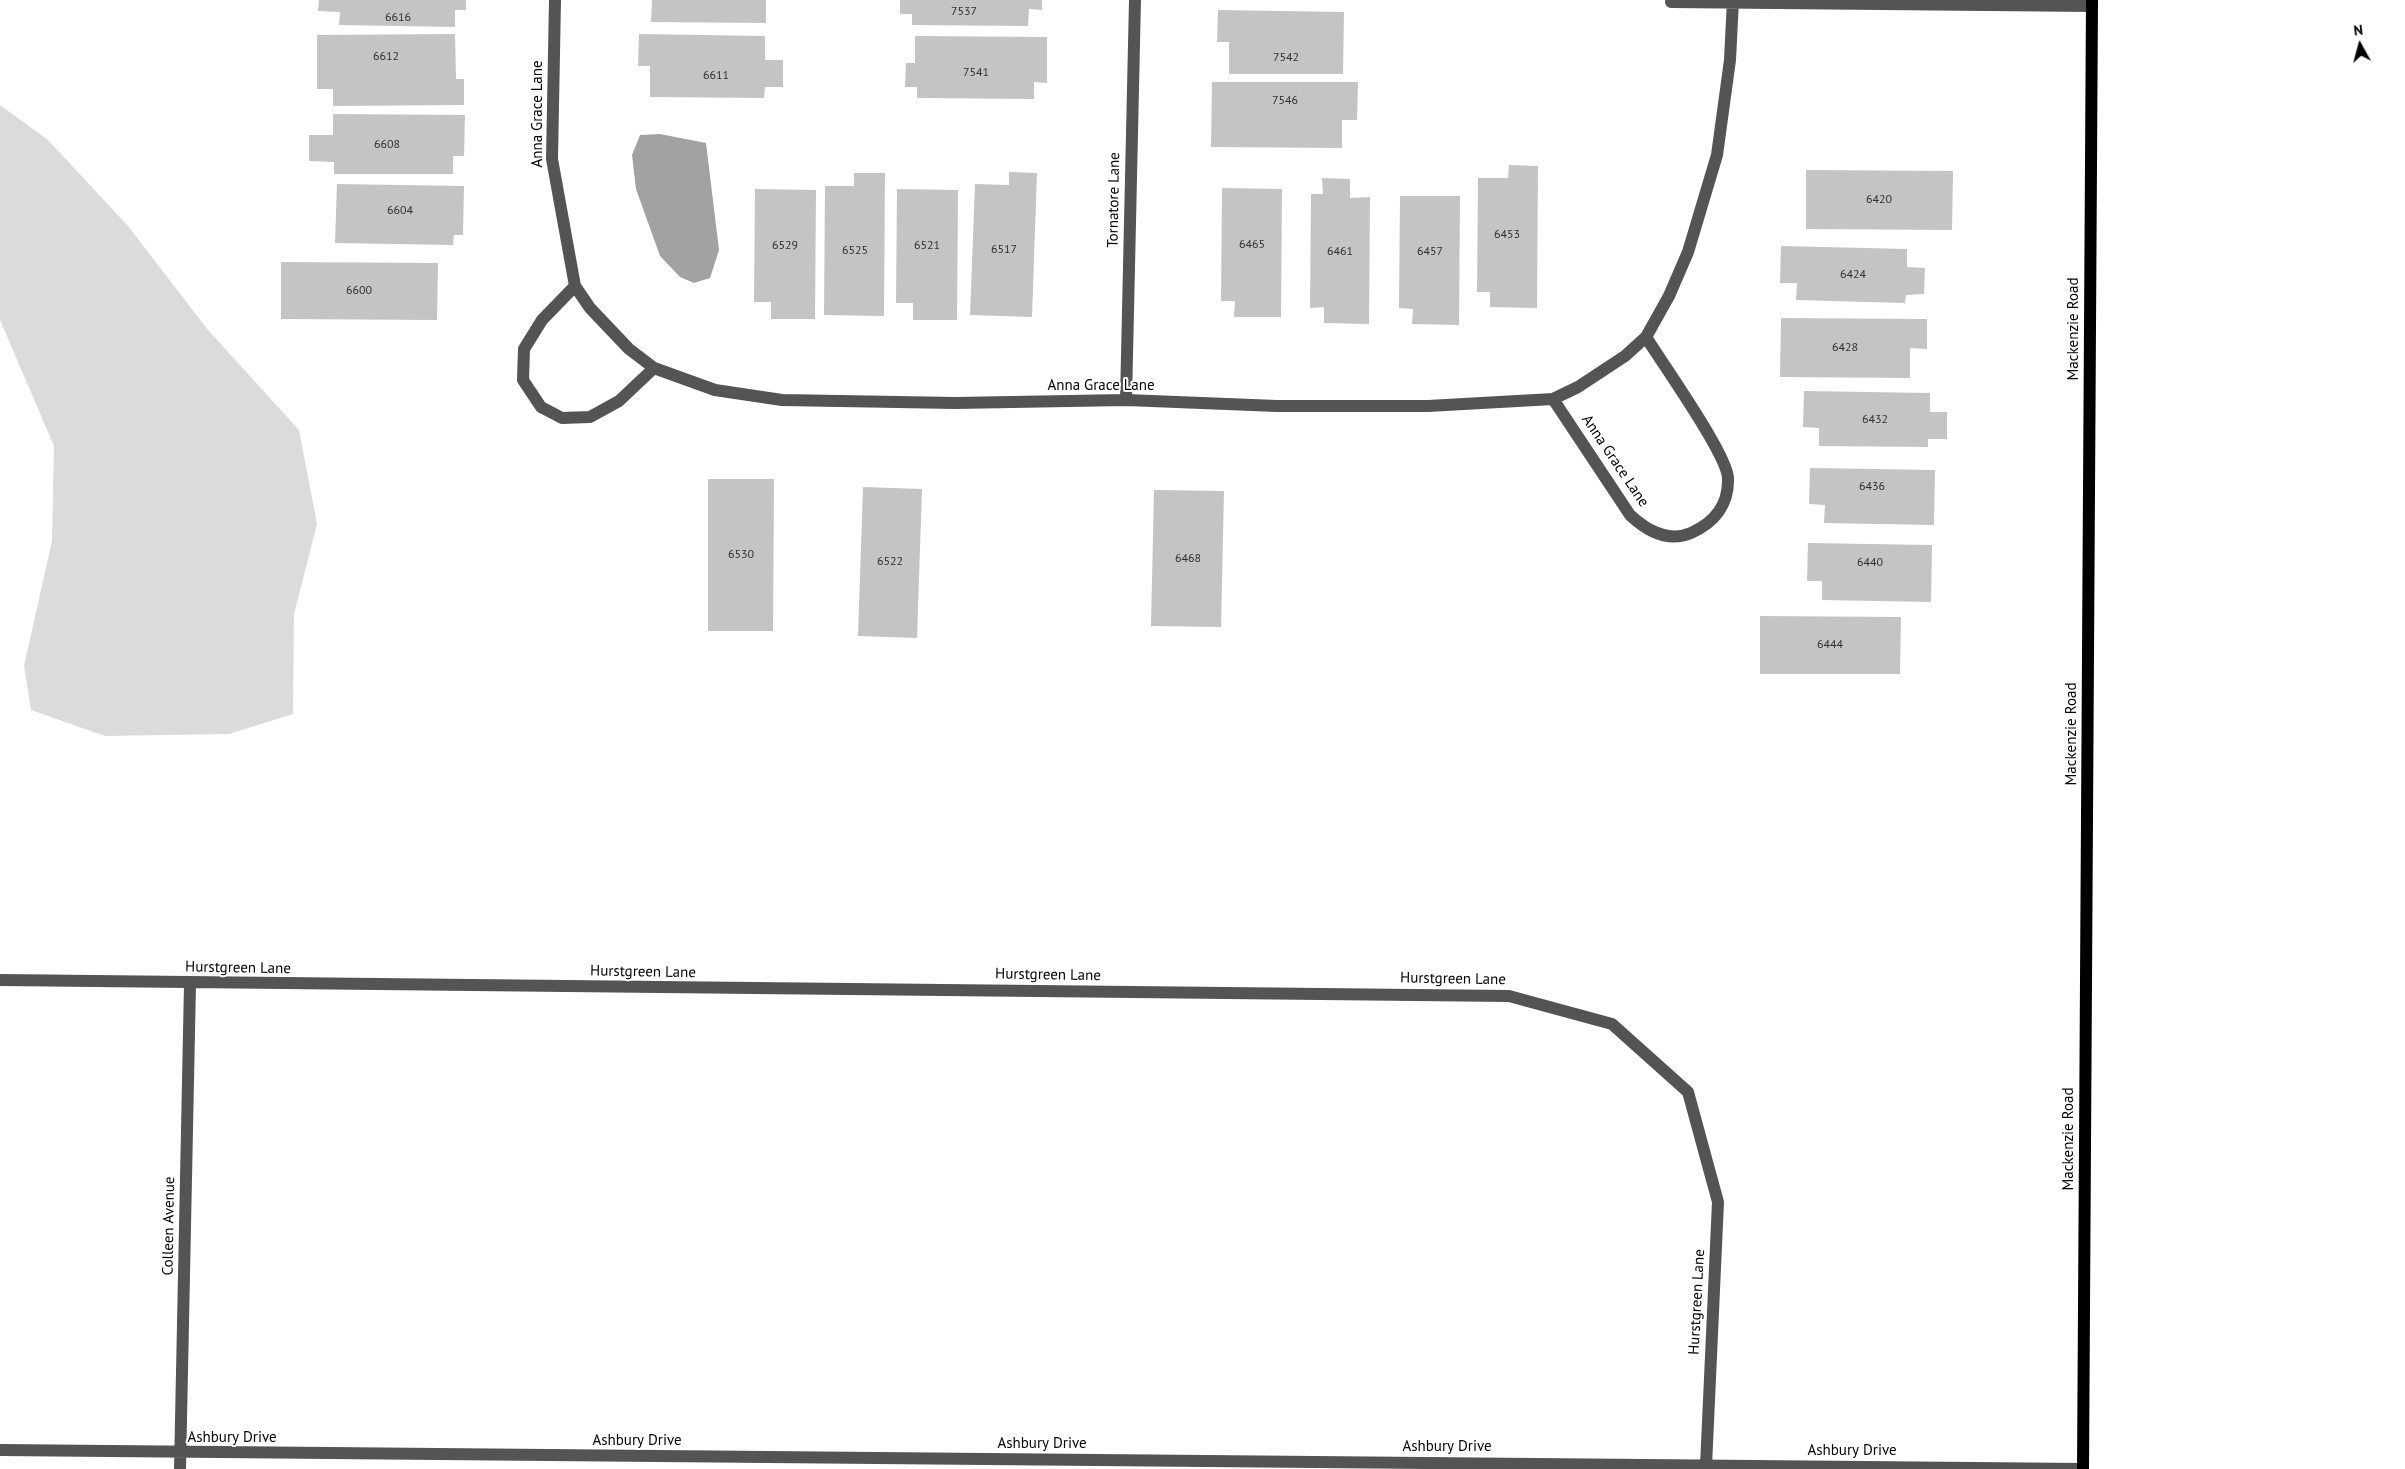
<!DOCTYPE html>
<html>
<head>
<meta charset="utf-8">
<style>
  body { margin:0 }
  #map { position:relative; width:2405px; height:1469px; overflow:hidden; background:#fff; font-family:"PT Sans",sans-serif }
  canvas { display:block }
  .north { position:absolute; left:2335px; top:20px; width:50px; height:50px; -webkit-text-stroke:4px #fff; paint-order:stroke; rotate:353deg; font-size:14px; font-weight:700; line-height:20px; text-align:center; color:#000 }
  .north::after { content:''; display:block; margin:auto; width:18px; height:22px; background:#000; clip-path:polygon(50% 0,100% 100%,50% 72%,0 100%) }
</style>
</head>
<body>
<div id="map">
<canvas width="2405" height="1469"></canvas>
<div class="north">N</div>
</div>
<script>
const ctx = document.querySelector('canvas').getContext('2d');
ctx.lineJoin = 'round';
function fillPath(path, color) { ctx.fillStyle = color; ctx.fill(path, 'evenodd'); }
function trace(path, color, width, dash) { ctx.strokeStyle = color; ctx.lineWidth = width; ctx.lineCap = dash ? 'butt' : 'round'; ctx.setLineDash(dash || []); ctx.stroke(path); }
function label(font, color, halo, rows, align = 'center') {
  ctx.font = font + ' "PT Sans",sans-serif'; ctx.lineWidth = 4; ctx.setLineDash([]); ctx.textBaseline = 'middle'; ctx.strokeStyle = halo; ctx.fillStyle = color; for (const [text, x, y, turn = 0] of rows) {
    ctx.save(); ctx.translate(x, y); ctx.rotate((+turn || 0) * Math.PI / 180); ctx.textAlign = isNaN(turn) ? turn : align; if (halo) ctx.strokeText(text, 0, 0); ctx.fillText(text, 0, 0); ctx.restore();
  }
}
fillPath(new Path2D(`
  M0,105L48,140L128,226L208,330L299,430L317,524L294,614L293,714L229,734L105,736L31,710L24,666L52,541L54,446L0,320Z`), '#dbdbdb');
fillPath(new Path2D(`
  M660,134L706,143L719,250L710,278L694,283L680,277L660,256L636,189L632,155L640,135Z`), '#a2a2a2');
fillPath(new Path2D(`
  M319,0H466V10H455V27L339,25L340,12L318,11Z
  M652,0H766V23L651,22Z
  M900,0H1042V10L1029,9L1028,26L912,25V14H900Z
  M1218,10L1344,12L1343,74H1229V42H1217Z
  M455,34L456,79H464V105L333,106V89H317V35Z
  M639,34L765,36V60H783V87H765L764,98L650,97V66H638Z
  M915,36L1047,37V83L1034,82V99L917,98V87H905L906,63H915Z
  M1212,82H1358L1357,120H1342V148L1211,147Z
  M333,114L465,115L464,156H453V174H334V162L309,161V135H333Z
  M1509,165L1538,166L1537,308L1490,307V292H1477L1478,178H1508Z
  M1806,170L1953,171L1952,230L1806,229Z
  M1009,172L1037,173L1032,317L970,315L975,184L1009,185Z
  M854,173H885L884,316L824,315L825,186H854Z
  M1322,178L1350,179V198L1370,197L1369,324L1324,323V307L1310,308L1311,194H1323Z
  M337,184L464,186L463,235H454L453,245L335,243Z
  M1222,188L1282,189L1281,317H1234L1235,301H1221Z
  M755,189L816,190L815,319H771V302H754Z
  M897,189L958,190L957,320H913V303H896Z
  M1400,196H1460L1459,325L1412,324L1413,309L1399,308Z
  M1781,246L1907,249V267L1925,268L1924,294L1906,295L1905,303L1796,300L1797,283H1780Z
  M281,262L438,263L437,320L281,319Z
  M1781,318L1927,319V349L1910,348V378L1780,377Z
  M1804,391L1930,393V412H1947V439H1928V447L1819,446V428L1803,427Z
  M1810,468L1935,470L1934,525L1824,523L1825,505L1809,504Z
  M708,479H774L773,631H708Z
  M863,487L922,489L917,638L858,636Z
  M1154,490L1224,491L1221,627L1151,626Z
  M1808,543L1932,545L1931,602L1822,600V581H1807Z
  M1760,616L1901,617L1900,674H1760Z`), '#c4c4c4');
trace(new Path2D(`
  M555,0L552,159L575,286L590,308L629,349L654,368L715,390L782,400L955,403L1126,400L1277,406H1428L1553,399L1578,387L1625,356L1646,337L1669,296L1688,252L1717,155L1730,60L1733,0
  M1671,2L2092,6
  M575,286L542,320L524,349L523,380L541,407L562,418L590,417L619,401L654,368
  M1553,399L1630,515C1646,530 1667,543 1691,533C1714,523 1729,505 1728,478C1727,454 1662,363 1646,337
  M1126,400L1135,0
  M0,980L1509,996L1612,1024L1688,1092L1718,1202L1706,1466
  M0,1450L2083,1469
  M180,1469L190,984`), '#545454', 12);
trace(new Path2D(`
  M2083,1469L2092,0`), '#000', 12);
label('12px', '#313131', null, [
  ["7537",964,12],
  ["6616",398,18],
  ["6612",386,57],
  ["7542",1286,58],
  ["7541",976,73],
  ["6611",716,76],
  ["7546",1285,101],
  ["6608",387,145],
  ["6420",1879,200],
  ["6604",400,211],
  ["6453",1507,235],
  ["6465",1252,245],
  ["6529",785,246],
  ["6521",927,246],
  ["6517",1004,250],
  ["6525",855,251],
  ["6461",1340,252],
  ["6457",1430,252],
  ["6424",1853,275],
  ["6600",359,291],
  ["6428",1845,348],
  ["6432",1875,420],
  ["6436",1872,487],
  ["6530",741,555],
  ["6468",1188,559],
  ["6522",890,562],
  ["6440",1870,563],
  ["6444",1830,645]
]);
label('15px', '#000', '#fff', [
  ["Anna Grace Lane",538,114,-90],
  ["Tornatore Lane",1114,200,-89],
  ["Mackenzie Road",2074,329,-90],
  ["Anna Grace Lane",1101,386],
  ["Anna Grace Lane",1615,461,56],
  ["Mackenzie Road",2072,734,-90],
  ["Hurstgreen Lane",238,968,1],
  ["Hurstgreen Lane",643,972,1],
  ["Hurstgreen Lane",1048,975,1],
  ["Hurstgreen Lane",1453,979,1],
  ["Mackenzie Road",2069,1139,-90],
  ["Colleen Avenue",169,1226,-89],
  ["Hurstgreen Lane",1697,1302,-87],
  ["Ashbury Drive",232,1438],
  ["Ashbury Drive",637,1441],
  ["Ashbury Drive",1042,1444],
  ["Ashbury Drive",1447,1447],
  ["Ashbury Drive",1852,1451]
]);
</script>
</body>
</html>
